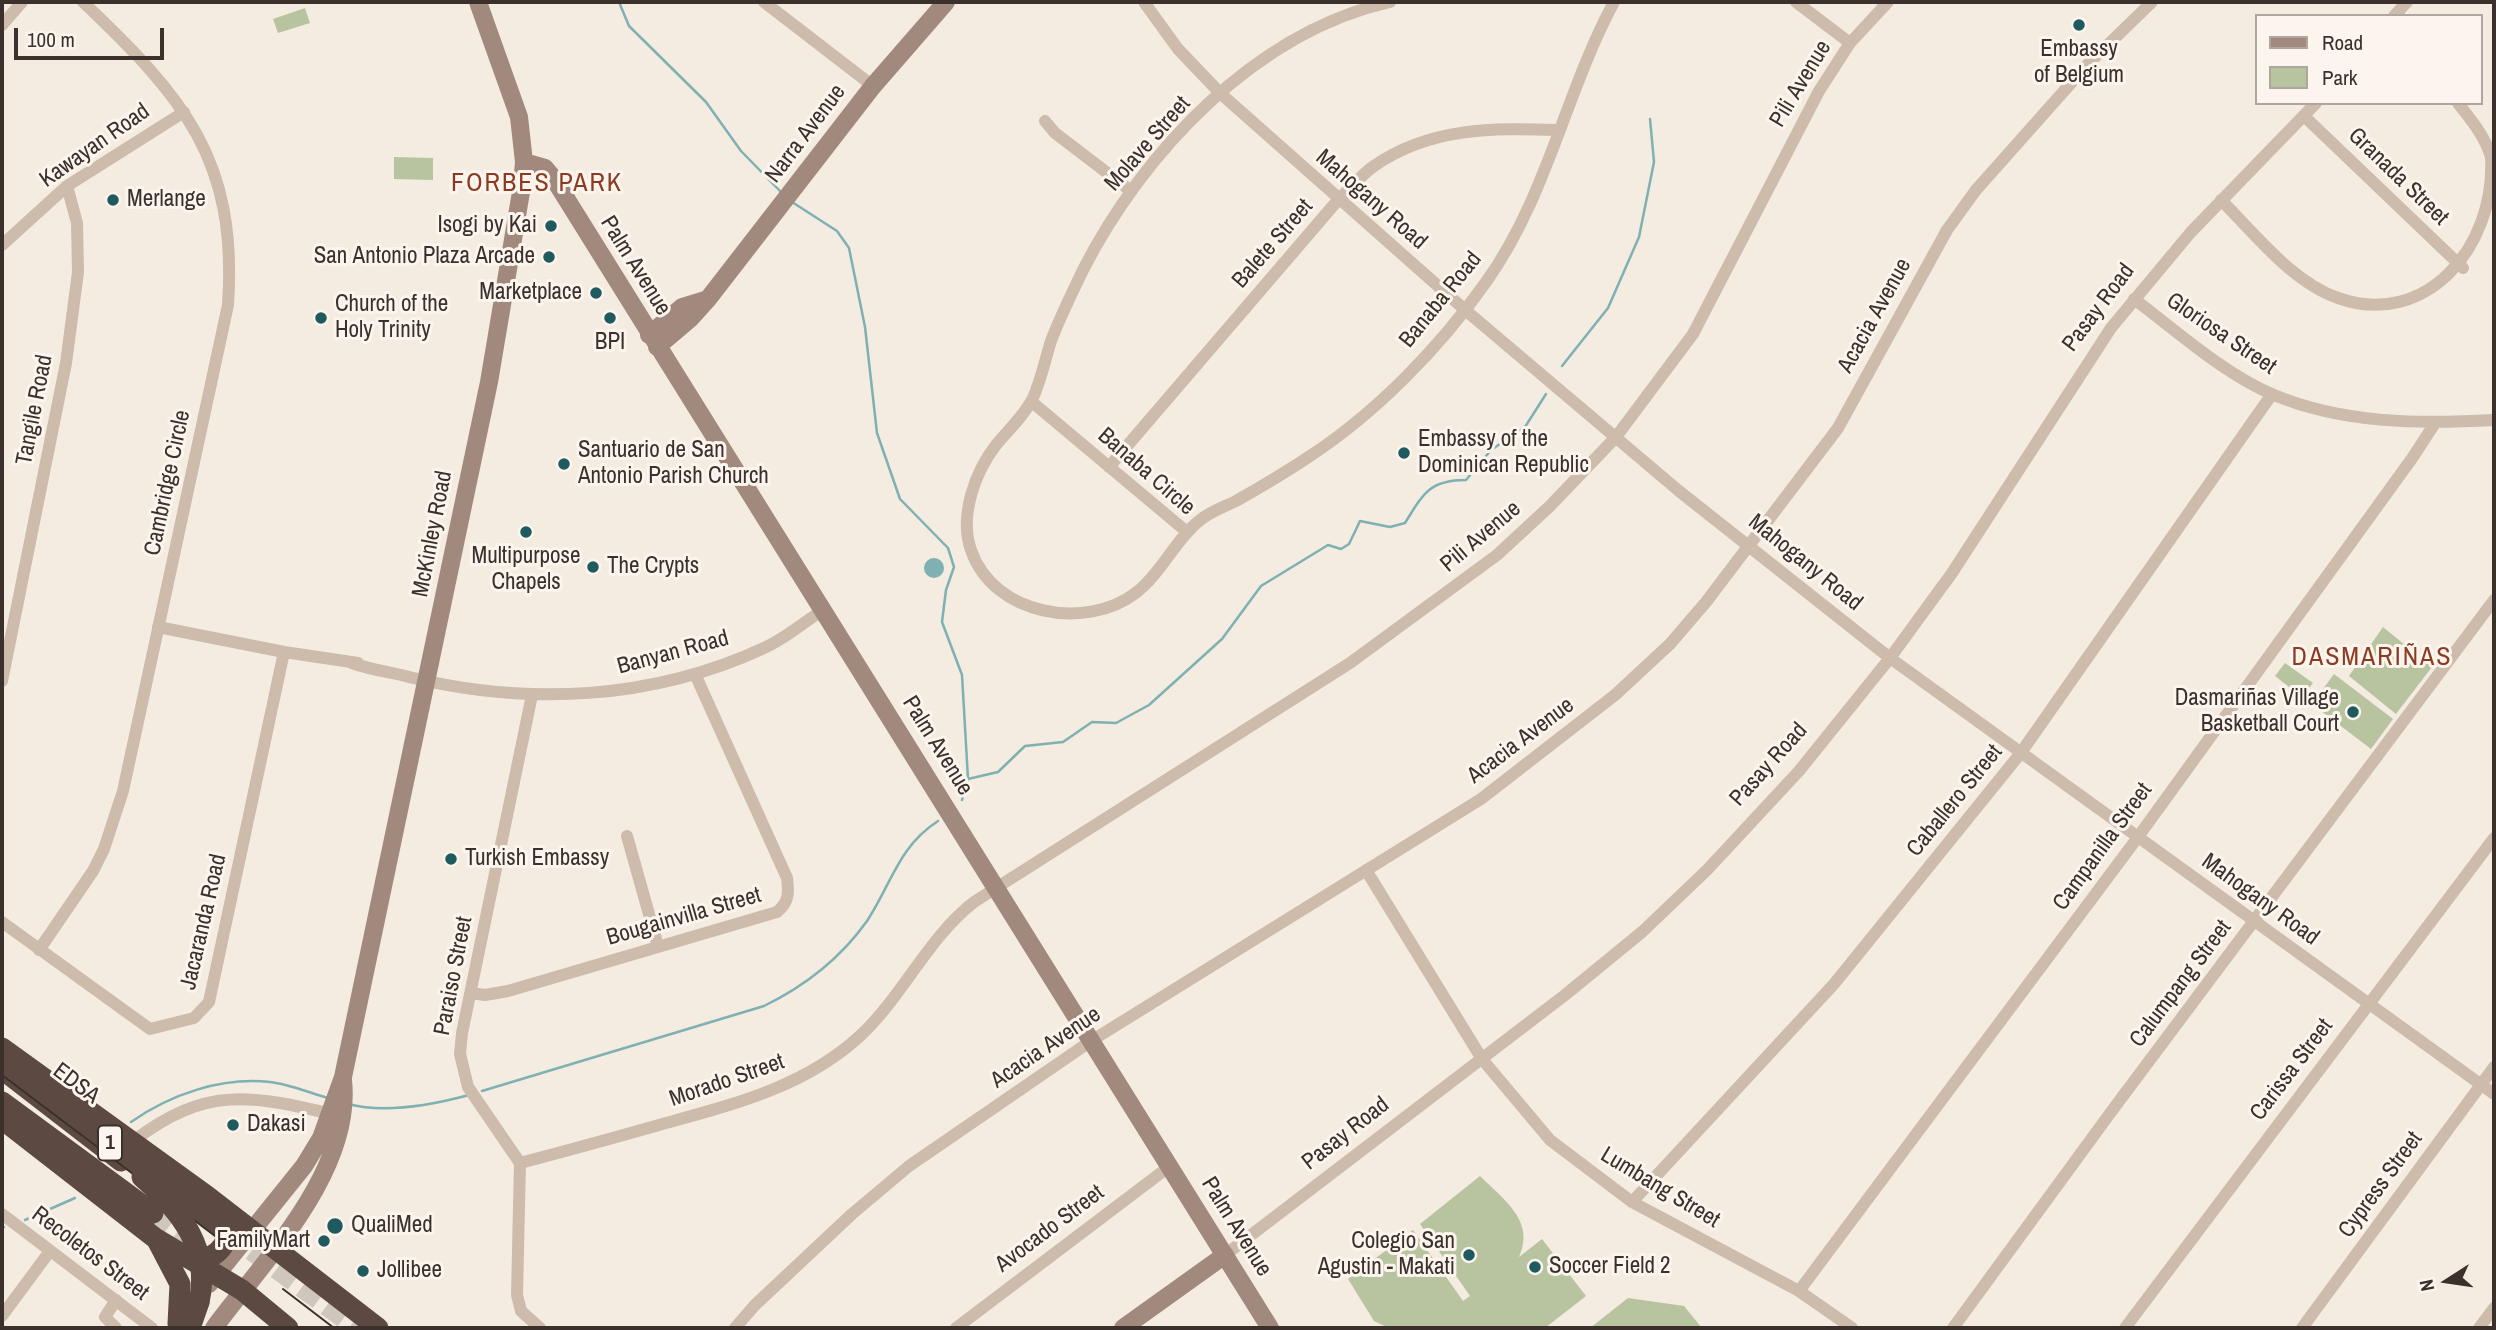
<!DOCTYPE html>
<html>
<head>
<meta charset="utf-8">
<style>
  body { margin:0 }
  #map { position:relative; width:2496px; height:1330px; overflow:hidden; background:#f4ebe1; font-family:"Archivo Narrow",sans-serif }
  canvas { display:block }
  .frame { position:absolute; inset:0; border:4px solid #3b302b; pointer-events:none }
  .legend { position:absolute; left:2255px; top:14px; width:228px; height:91px; box-sizing:border-box; background:#fbf5ee; border:2px solid #aea6a0; margin:0; padding:9px 12px; list-style:none; font-size:21px; color:#3b302b }
  .legend li { display:flex; align-items:center; gap:14px; height:35px }
  .legend b { width:35px; border:2px solid #aea6a0 }
  .north { position:absolute; left:2412px; top:1246px; width:70px; height:70px; -webkit-text-stroke:5px #fbf5ee; paint-order:stroke; rotate:258deg; font-size:19px; font-weight:700; line-height:28px; text-align:center; color:#3b302b }
  .north::after { content:''; display:block; margin:auto; width:24px; height:32px; background:#3b302b; clip-path:polygon(50% 0,100% 100%,50% 72%,0 100%) }
  .scale { position:absolute; left:14px; top:28px; width:150px; height:32px; box-sizing:border-box; border:4px solid #3b302b; border-top:0; padding-left:9px; font-size:21px; line-height:24px; white-space:nowrap; color:#3b302b; -webkit-text-stroke:5px #fbf5ee; paint-order:stroke }
</style>
</head>
<body>
<div id="map">
<canvas width="2496" height="1330"></canvas>
<div class="frame"></div>
<ul class="legend">
<li><b style="height:9px;background:#a18a7d"></b>Road</li>
<li><b style="height:19px;background:#b8c4a0"></b>Park</li>
</ul>
<div class="north">N</div>
<div class="scale">100 m</div>
</div>
<script>
const ctx = document.querySelector('canvas').getContext('2d');
ctx.lineJoin = 'round';
function fillPath(path, color) { ctx.fillStyle = color; ctx.fill(path, 'evenodd'); }
function trace(path, color, width, dash) { ctx.strokeStyle = color; ctx.lineWidth = width; ctx.lineCap = dash ? 'butt' : 'round'; ctx.setLineDash(dash || []); ctx.stroke(path); }
function label(font, color, halo, rows, align = 'center') {
  ctx.font = font + ' "Archivo Narrow",sans-serif'; ctx.lineWidth = 6; ctx.setLineDash([]); ctx.textBaseline = 'middle'; ctx.strokeStyle = halo; ctx.fillStyle = color; for (const [text, x, y, turn = 0] of rows) {
    ctx.save(); ctx.translate(x, y); ctx.rotate((+turn || 0) * Math.PI / 180); ctx.textAlign = isNaN(turn) ? turn : align; if (halo) ctx.strokeText(text, 0, 0); ctx.fillText(text, 0, 0); ctx.restore();
  }
}
fillPath(new Path2D(`
  M305,8L310,23L278,33L273,19Z
  M394,157L433,158V180L394,179Z
  M2383,627L2432,667L2396,714L2349,676Z
  M2285,663L2313,683L2302,697L2275,676Z
  M2334,674L2393,719L2371,749L2312,704Z
  M1480,1176C1503,1199 1536,1221 1519,1257L1542,1239L1586,1296L1545,1328H1389L1374,1321L1348,1279L1413,1230L1463,1301L1470,1296L1420,1224Z
  M1628,1298L1684,1306L1702,1328H1590Z`), '#b8c4a0');
fillPath(new Path2D(`
  M924 568a10 10 0 1 1 20 0a10 10 0 1 1-20 0Z`), '#7fb0b2');
trace(new Path2D(`
  M619,2L629,26L706,102L741,151L781,192
  M792,202L837,231L849,248L865,327L877,433L900,499L948,548L954,567L946,590L942,622L962,675L968,779L962,800
  M1562,366L1608,308L1639,237L1654,162L1650,119
  M968,779L998,772L1025,746L1063,742L1092,722L1116,723L1149,705L1222,639L1261,586L1328,545L1341,549L1349,544L1360,521L1390,527L1405,523C1423,494 1429,480 1466,480L1491,450L1525,427L1546,394
  M482,1091L764,1006C805,986 840,959 867,921C892,883 898,847 938,821
  M348,1104C386,1114 432,1105 469,1095
  M131,1122C171,1094 221,1077 270,1082C289,1084 310,1093 328,1098
  M25,1220L75,1198
  M2,1228L4,1227`), '#7fb0b2', 2.5);
trace(new Path2D(`
  M153,1213L199,1248
  M227,1232L358,1328`), '#cfc6bd', 21, [21, 10]);
trace(new Path2D(`
  M764,2L873,86
  M1144,2L1178,49L1220,93L1464,309L1679,491L1890,658L2494,1094
  M1390,2C1256,32 1143,152 1083,270C1072,293 1060,317 1051,341C1045,360 1041,380 1033,398C1025,415 1008,430 996,445C975,472 959,516 971,550C993,615 1086,632 1137,592C1162,572 1176,539 1199,521C1209,512 1224,507 1236,501C1261,487 1286,472 1310,456C1377,412 1440,347 1486,282C1547,197 1565,93 1614,2
  M1796,2L1850,43
  M2394,16L2407,2
  M2,25L22,2
  M2304,116L2463,268
  M1045,121L1055,133L1131,191
  M2221,200C2255,234 2292,282 2338,298C2425,329 2496,248 2491,157C2485,136 2471,120 2458,103
  M2,245L67,186L184,112
  M2134,299C2178,332 2224,374 2274,395C2344,424 2421,424 2494,420
  M1032,402L1187,532
  M1109,467L1338,200C1350,189 1361,175 1374,166C1430,127 1493,128 1558,130
  M158,627L284,652L358,663
  M352,663C371,670 390,672 409,677C528,706 652,700 764,648C785,639 804,622 823,610
  M2,681L66,363L78,272L77,223L67,186
  M532,695L462,1033L460,1054L468,1087L520,1163L517,1295L521,1311L540,1328
  M627,836L658,946
  M1366,870L1482,1059L1550,1140L1632,1202L1799,1291L1852,1328
  M2,922L150,1029L194,1018L209,1002L284,652
  M39,950L93,871L104,849L123,791L228,305C238,159 183,97 83,2
  M471,993L485,995L508,991L777,912C789,902 789,893 787,878L695,674
  M132,1142C206,1085 250,1095 336,1115
  M520,1163C566,1151 613,1138 659,1125C731,1105 804,1088 861,1035C904,994 928,938 974,902L1350,663L1497,555L1550,506L1616,437L1693,334L1819,91L1850,43L1888,2
  M1632,1202L1834,984L2020,754L2272,394
  M2,1214L152,1328
  M1225,1255L1565,995L1642,932L1707,870L1799,771L1890,658L1952,573L2111,328L2191,232L2316,103
  M1799,1291L2138,837L2413,457L2435,423
  M116,1300L105,1317L116,1328
  M2,1316L50,1251
  M735,1328L755,1305L852,1214L909,1166L1091,1041L1481,799L1615,695L1670,644L1706,602L1838,428L1947,230L1976,190L2088,64L2152,2
  M956,1328L1170,1166
  M1953,1328L2111,1112L2494,600
  M2125,1328L2494,838
  M2302,1328L2494,1067
  M2479,1328L2494,1308`), '#cdbbac', 12);
trace(new Path2D(`
  M524,162L545,168L554,179L1270,1328
  M649,335L682,307L708,299
  M657,347L690,319L708,299L873,86L946,2
  M209,1284L304,1166L321,1138L343,1077L489,382L522,186L524,162L519,117L478,2
  M214,1328C265,1259 353,1171 343,1080
  M1123,1328L1225,1255`), '#a18a7d', 18);
trace(new Path2D(`
  M2,1048L207,1196L378,1328
  M2,1069L121,1161
  M2,1102L153,1213
  M2,1119L155,1238L242,1290L288,1328
  M113,1145L220,1227
  M158,1242L180,1284L178,1324
  M194,1260C220,1260 234,1238 226,1214
  M190,1328L199,1302`), '#5c4a42', 21);
trace(new Path2D(`
  M2,1075L219,1239
  M283,1289L334,1328`), '#3b302b', 2);
trace(new Path2D(`
  M142,1177C181,1211 211,1249 199,1302`), '#5c4a42', 21);
for (const [x, y, r, color] of [
  [2079,25,7,"#1f5a5e"],
  [113,200,7,"#1f5a5e"],
  [551,226,7,"#1f5a5e"],
  [549,257,7,"#1f5a5e"],
  [596,293,7,"#1f5a5e"],
  [321,318,7,"#1f5a5e"],
  [610,318,7,"#1f5a5e"],
  [1404,453,7,"#1f5a5e"],
  [564,464,7,"#1f5a5e"],
  [526,532,7,"#1f5a5e"],
  [593,567,7,"#1f5a5e"],
  [2353,712,7,"#1f5a5e"],
  [451,859,7,"#1f5a5e"],
  [233,1125,7,"#1f5a5e"],
  [335,1226,9,"#1f5a5e"],
  [324,1241,7,"#1f5a5e"],
  [1469,1255,7,"#1f5a5e"],
  [1535,1267,7,"#1f5a5e"],
  [363,1271,7,"#1f5a5e"]
]) { const dot = new Path2D(); dot.arc(x, y, r, 0, 2 * Math.PI); ctx.fillStyle = color; ctx.fill(dot); trace(dot, '#fbf5ee', 2.5); }
for (const [x, y, w] of [
  [110,1143,24]
]) { const box = new Path2D(); box.roundRect(x - w / 2, y - 17.5, w, 35, 5); ctx.fillStyle = '#fbf5ee'; ctx.fill(box); trace(box, '#3b302b', 2); }
label('bold 21px', '#3b302b', null, [
  ["1",110,1143]
]);
label('23px', '#3b302b', '#fbf5ee', [
  ["Embassy",2079,50,"center"],
  ["of Belgium",2079,76,"center"],
  ["Merlange",127,200],
  ["Isogi by Kai",537,226,"right"],
  ["San Antonio Plaza Arcade",535,257,"right"],
  ["Marketplace",582,293,"right"],
  ["Church of the",335,305],
  ["Holy Trinity",335,331],
  ["BPI",610,343,"center"],
  ["Embassy of the",1418,440],
  ["Dominican Republic",1418,466],
  ["Santuario de San",578,451],
  ["Antonio Parish Church",578,477],
  ["Multipurpose",526,557,"center"],
  ["Chapels",526,583,"center"],
  ["The Crypts",607,567],
  ["Dasmariñas Village",2339,699,"right"],
  ["Basketball Court",2339,725,"right"],
  ["Turkish Embassy",465,859],
  ["Dakasi",247,1125],
  ["QualiMed",351,1226],
  ["FamilyMart",310,1241,"right"],
  ["Colegio San",1455,1242,"right"],
  ["Agustin - Makati",1455,1268,"right"],
  ["Soccer Field 2",1549,1267],
  ["Jollibee",377,1271]
], 'left');
label('23px', '#3b302b', '#fbf5ee', [
  ["Pili Avenue",1801,84,-59],
  ["Narra Avenue",806,134,-53],
  ["Molave Street",1148,144,-49],
  ["Kawayan Road",95,146,-35],
  ["Granada Street",2398,177,44],
  ["Mahogany Road",1371,200,41],
  ["Balete Street",1273,244,-49],
  ["Palm Avenue",635,266,58],
  ["Banaba Road",1441,300,-51],
  ["Pasay Road",2099,308,-53],
  ["Acacia Avenue",1875,316,-61],
  ["Gloriosa Street",2221,334,34],
  ["Tangile Road",35,410,-79],
  ["Banaba Circle",1146,472,41],
  ["Cambridge Circle",168,483,-78],
  ["McKinley Road",433,534,-79],
  ["Pili Avenue",1481,537,-40],
  ["Mahogany Road",1805,563,39],
  ["Banyan Road",673,653,-15],
  ["Acacia Avenue",1521,741,-37],
  ["Palm Avenue",937,746,58],
  ["Pasay Road",1769,765,-48],
  ["Caballero Street",1955,801,-51],
  ["Campanilla Street",2103,847,-54],
  ["Mahogany Road",2260,900,36],
  ["Bougainvilla Street",684,917,-16],
  ["Jacaranda Road",204,922,-77],
  ["Paraiso Street",454,976,-79],
  ["Calumpang Street",2181,984,-53],
  ["Acacia Avenue",1046,1048,-34],
  ["Carissa Street",2292,1070,-53],
  ["Morado Street",727,1081,-19],
  ["EDSA",76,1084,37],
  ["Pasay Road",1346,1134,-38],
  ["Cypress Street",2381,1185,-54],
  ["Lumbang Street",1660,1188,31],
  ["Palm Avenue",1236,1227,58],
  ["Avocado Street",1050,1229,-37],
  ["Recoletos Street",90,1254,37]
]);
ctx.letterSpacing = '2px';
label('26px', '#8c3b22', '#fbf5ee', [
  ["FORBES PARK",537,184],
  ["DASMARIÑAS",2372,658]
]);
ctx.letterSpacing = '0px';
</script>
</body>
</html>
